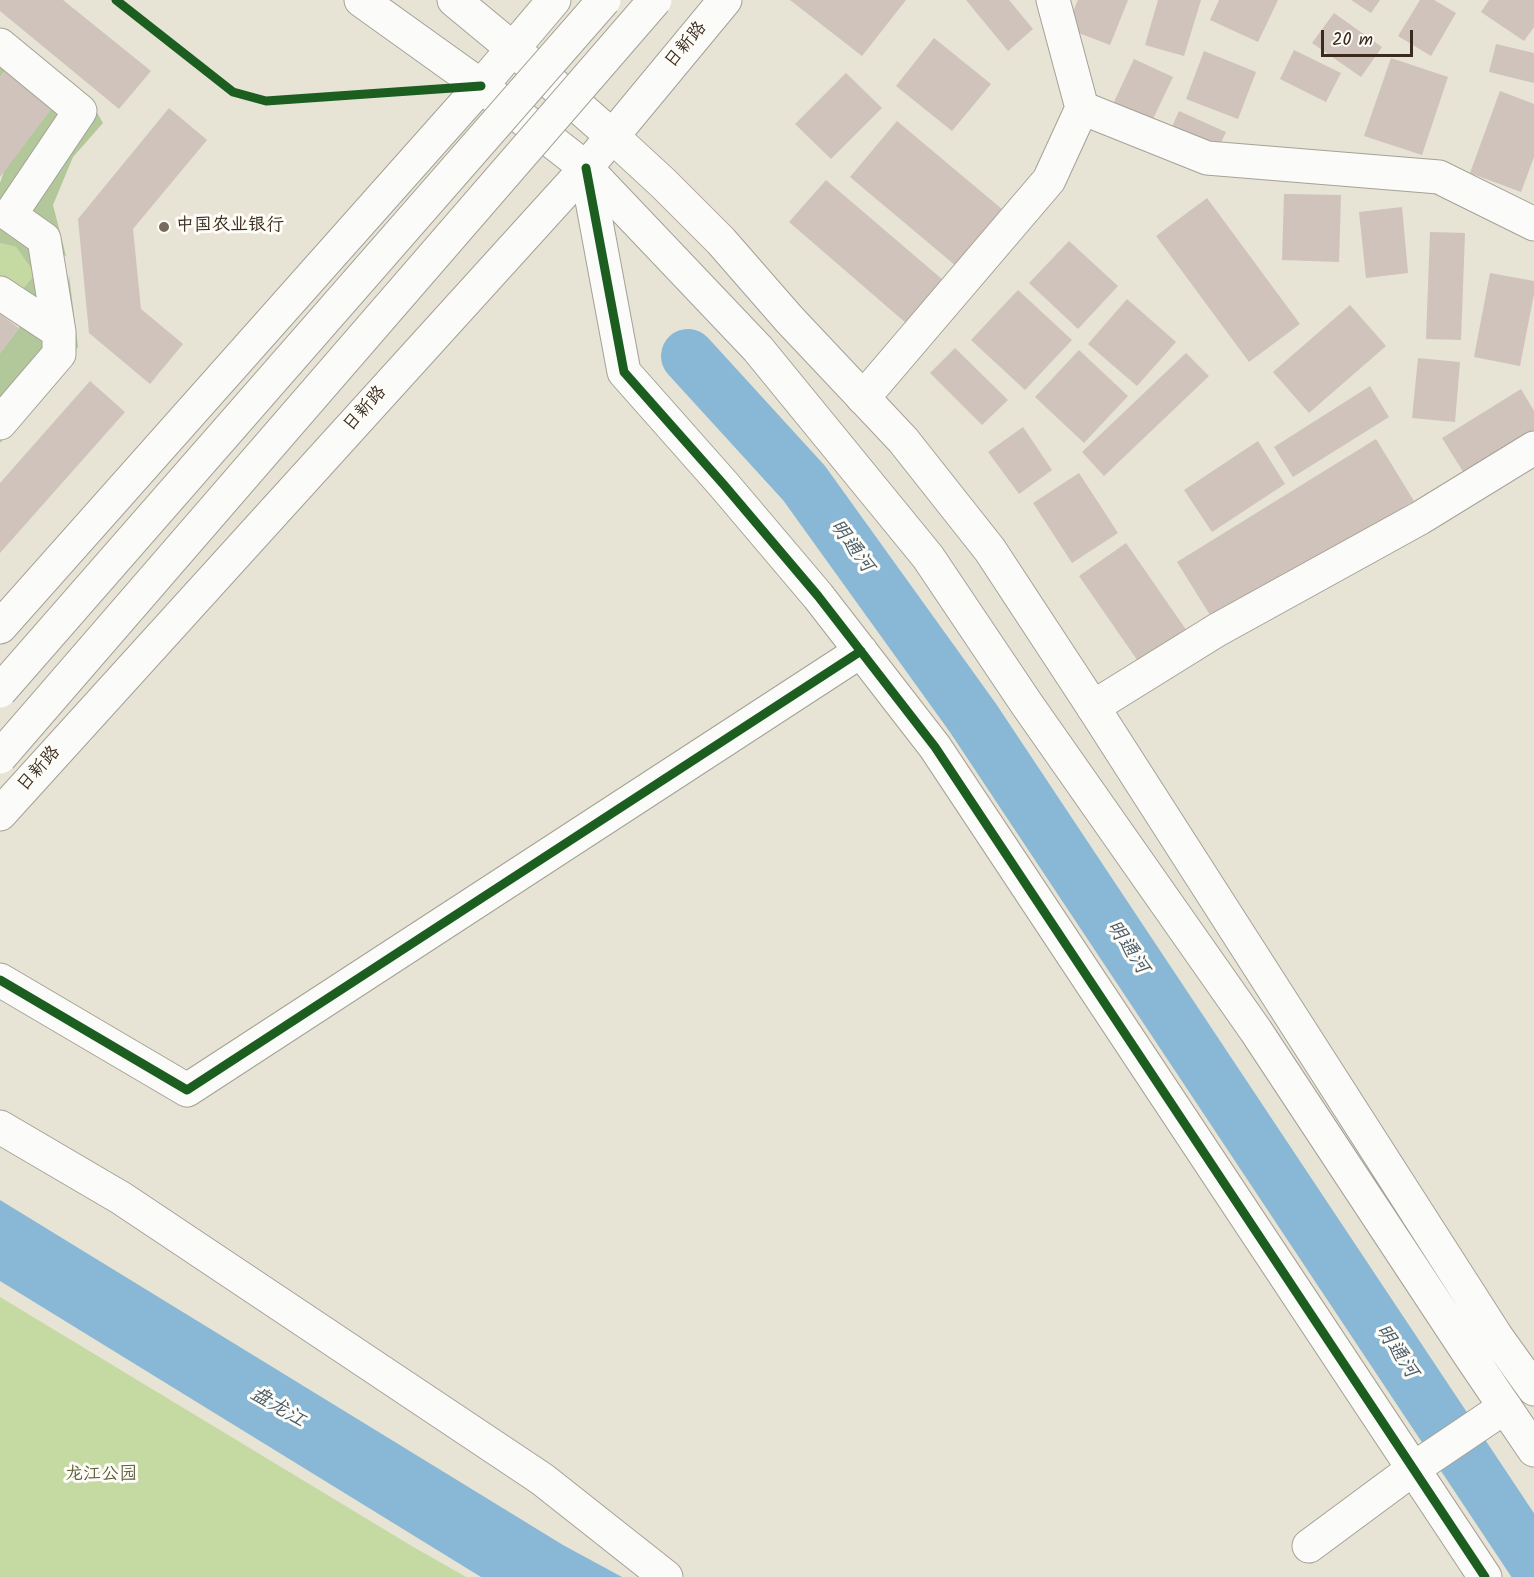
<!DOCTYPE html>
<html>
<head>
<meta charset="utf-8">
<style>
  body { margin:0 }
  #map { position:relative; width:1534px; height:1577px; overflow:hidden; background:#e7e3d5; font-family:Kalam,sans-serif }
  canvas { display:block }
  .scale { position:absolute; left:1321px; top:30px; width:92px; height:27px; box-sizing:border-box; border:3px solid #3b2a1e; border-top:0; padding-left:8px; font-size:18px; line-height:21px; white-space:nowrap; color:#3b2a1e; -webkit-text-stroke:4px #fdfcf7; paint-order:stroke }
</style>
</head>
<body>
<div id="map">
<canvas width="1534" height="1577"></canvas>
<div class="scale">20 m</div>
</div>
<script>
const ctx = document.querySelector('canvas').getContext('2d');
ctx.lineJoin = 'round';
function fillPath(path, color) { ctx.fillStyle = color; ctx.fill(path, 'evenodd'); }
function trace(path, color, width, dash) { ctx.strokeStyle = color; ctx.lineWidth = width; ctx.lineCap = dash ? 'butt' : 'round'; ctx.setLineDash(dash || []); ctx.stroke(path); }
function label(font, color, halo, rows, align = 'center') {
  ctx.font = font + ' Kalam,"LXGW WenKai TC",sans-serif'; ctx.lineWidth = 6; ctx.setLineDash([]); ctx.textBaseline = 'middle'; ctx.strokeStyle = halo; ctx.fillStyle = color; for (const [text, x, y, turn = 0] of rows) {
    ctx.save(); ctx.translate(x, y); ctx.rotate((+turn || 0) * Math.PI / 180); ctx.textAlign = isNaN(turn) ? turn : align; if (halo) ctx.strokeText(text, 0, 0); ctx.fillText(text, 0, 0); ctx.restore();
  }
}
fillPath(new Path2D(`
  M0,243L16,247L35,274L17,296L0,285Z
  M0,1297L410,1545L466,1577H0Z`), '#c5d9a2');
fillPath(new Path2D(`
  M0,42L22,49L88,97L103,123L73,157L53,205L66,256L57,253L49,221L29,212L37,195L85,120L61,114L17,185L4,222L22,236L38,261L49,316L66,317L69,275L78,347L0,443V353L19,328L20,324L0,306V285L17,296L35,274L16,247L0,243V183L4,171L57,101L9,66L0,77Z`), '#b2c89a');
fillPath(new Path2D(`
  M0,1200L563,1545L622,1577H481L0,1281Z`), '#88b8d6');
trace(new Path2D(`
  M688,356L804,483L973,718L1534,1562`), '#88b8d6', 54);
fillPath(new Path2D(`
  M0,0H63L151,71L119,109L0,11Z
  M790,0H906L862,56Z
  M966,0H1009L1033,29L1008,51Z
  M1078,0H1128L1110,45L1066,28Z
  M1158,0H1201L1184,56L1145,45Z
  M1219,0H1278L1258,42L1210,20Z
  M1351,0H1380L1371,13Z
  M1420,0H1434L1456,13L1431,56L1398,36Z
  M1489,0H1534V27L1524,41L1481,12Z
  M1334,13L1382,47L1361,77L1312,43Z
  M934,38L991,84L952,131L896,86Z
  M1496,44L1534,53V83L1489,72Z
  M1294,50L1341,73L1326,102L1280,79Z
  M1204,51L1256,72L1238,119L1186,99Z
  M1391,58L1448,77L1422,155L1364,136Z
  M1134,59L1173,77L1152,121L1113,104Z
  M9,65L57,101L0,177V77Z
  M846,73L882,108L831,159L795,124Z
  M1500,91L1534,104V157L1521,192L1470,173Z
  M169,108L207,140L133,229L141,309L183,344L150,384L89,333L78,219Z
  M1179,111L1226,132L1216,153L1170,131Z
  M897,121L1003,210L956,266L850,177Z
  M826,180L943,280L906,323L789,222Z
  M1284,194L1341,195L1339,262L1282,260Z
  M1207,198L1300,324L1249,362L1156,236Z
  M1402,207L1408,273L1366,278L1359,212Z
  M1430,232L1465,233L1461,340L1426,339Z
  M1069,241L1118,286L1078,329L1029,283Z
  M1490,273L1534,281V294L1520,366L1474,357Z
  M1018,290L1072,340L1025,390L971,340Z
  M1127,299L1176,342L1137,386L1088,344Z
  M1350,305L1386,346L1309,413L1273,372Z
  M0,314L19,328L0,353Z
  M955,348L1008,400L982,425L930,373Z
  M1079,350L1128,396L1084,443L1035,397Z
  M1186,353L1209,376L1104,476L1082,452Z
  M1418,358L1460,362L1455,422L1412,418Z
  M90,381L125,412L0,553V483Z
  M1370,386L1389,417L1293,477L1274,447Z
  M1521,389L1534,411V438L1467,478L1442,438Z
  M1023,427L1052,470L1019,494L988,452Z
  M1376,439L1414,501L1215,623L1177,562Z
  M1258,441L1285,484L1212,532L1184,490Z
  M1079,473L1118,533L1072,563L1033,503Z
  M1126,543L1189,634L1142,667L1079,576Z`), '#cfc3bc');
const minor = new Path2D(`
  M0,45L80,111L10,215L44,239L59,332
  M1082,108L1207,158L1439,177L1534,224
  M586,168L624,372L724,485L818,596L935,747L1485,1577
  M0,293L59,332V354L0,423
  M863,398L1049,180L1082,108L1053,0
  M1093,707L1217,630L1420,518L1534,448
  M0,980L187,1090L861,651
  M0,1127L121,1198L542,1479L666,1577
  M1309,1546L1413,1469L1505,1407`);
const major = new Path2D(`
  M361,0L481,86L586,168L758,349L928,557L1026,703L1256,1031L1469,1354L1534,1450
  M454,0L512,48L612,136L663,183L721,241L789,319L903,440L990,550L1093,707L1496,1336L1534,1389
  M0,627L481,86L554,0
  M0,814L586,168L725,0`);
trace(minor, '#a6a197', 35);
trace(major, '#a6a197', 35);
trace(minor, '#fbfbf9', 33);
trace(major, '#fbfbf9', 33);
const majorBridge = new Path2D(`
  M0,691L604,0
  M0,757L655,0`);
trace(majorBridge, '#a6a197', 35, []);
trace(majorBridge, '#fbfbf9', 33);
trace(new Path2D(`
  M116,0L233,92L266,101L481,86
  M586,168L624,372L724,485L818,596L935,747L1485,1577
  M0,980L187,1090L861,651`), '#1b5e20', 9);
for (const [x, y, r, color] of [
  [164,227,6,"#776b5e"]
]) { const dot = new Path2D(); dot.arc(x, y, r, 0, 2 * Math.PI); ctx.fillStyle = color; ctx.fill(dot); trace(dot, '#fdfcf7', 2); }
label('18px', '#3b2a1e', '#fdfcf7', [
  ["日新路",687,46,-50],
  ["日新路",366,410,-48],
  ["日新路",40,770,-48]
]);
label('18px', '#3b2a1e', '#fdfcf7', [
  ["中国农业银行",176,227]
], 'left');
label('18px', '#5c5c39', '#fdfcf7', [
  ["龙江公园",101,1476]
]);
label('italic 20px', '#4a5b68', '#fdfcf7', [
  ["明通河",850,547,54],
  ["明通河",1126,948,56],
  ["明通河",1395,1352,56],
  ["盘龙江",277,1409,31]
]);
</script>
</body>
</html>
